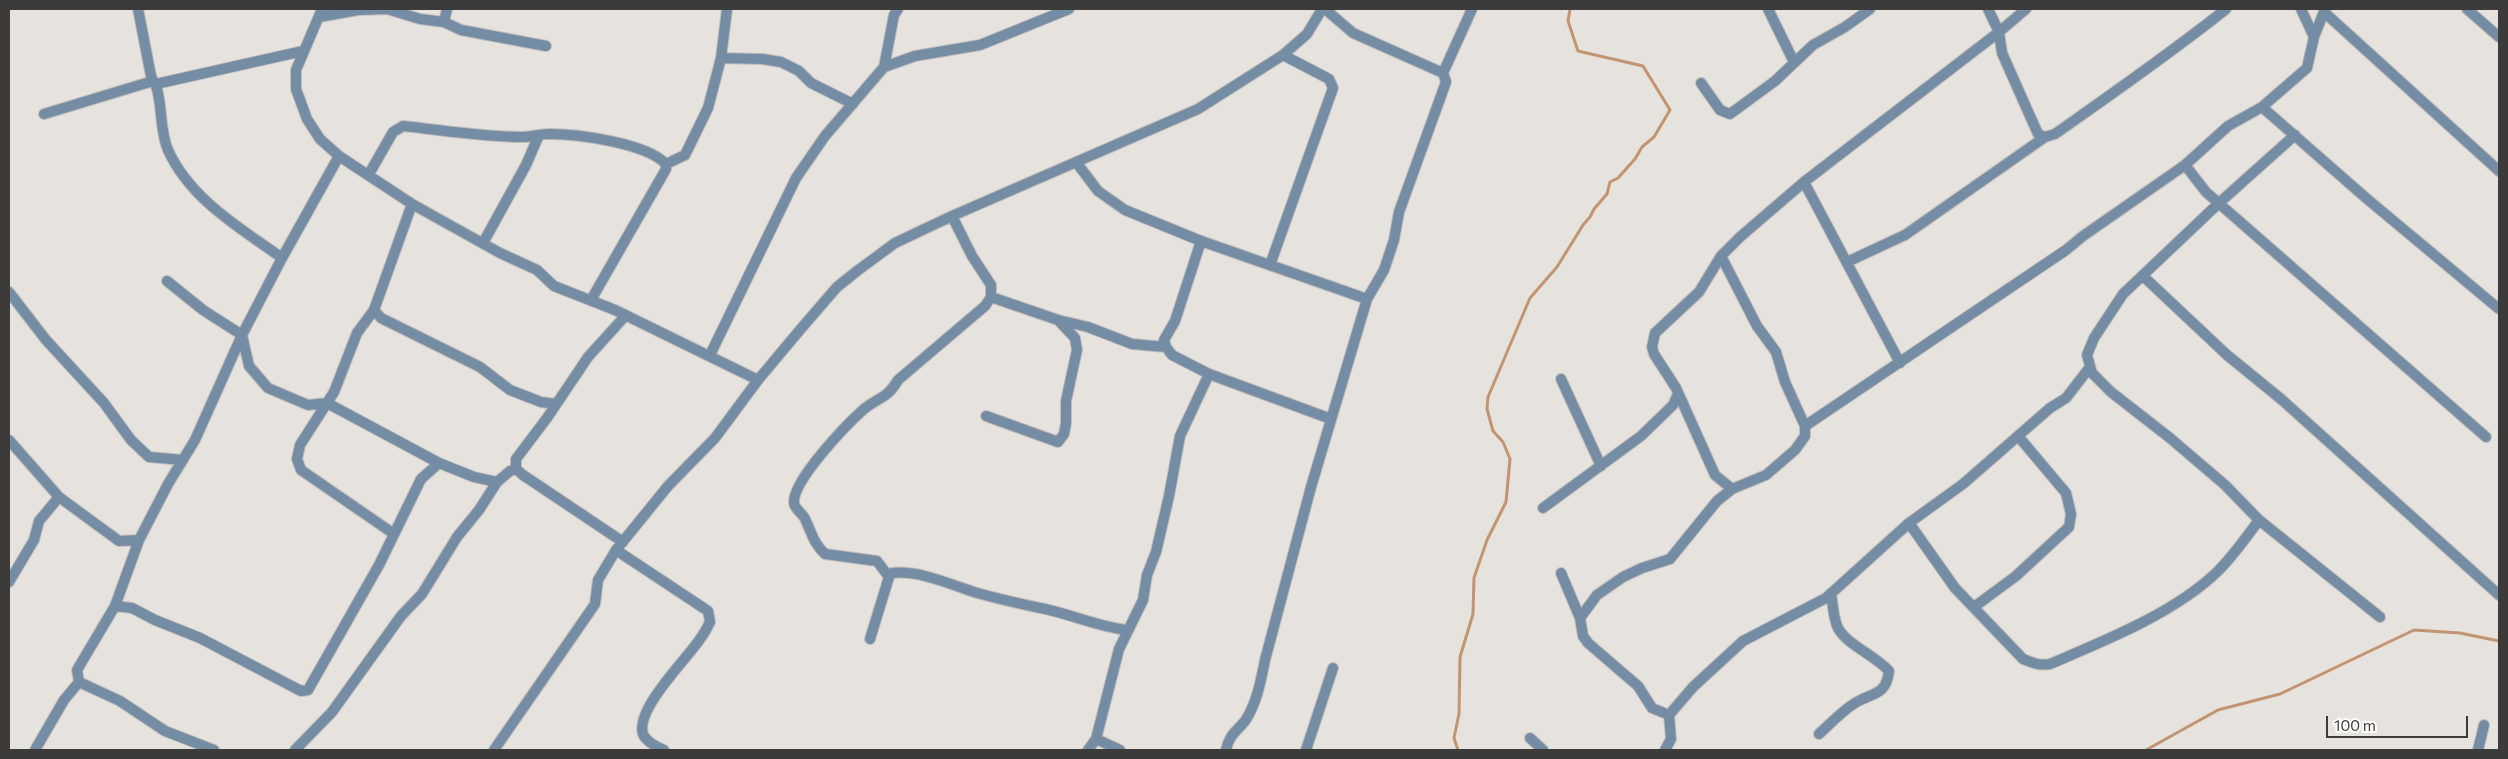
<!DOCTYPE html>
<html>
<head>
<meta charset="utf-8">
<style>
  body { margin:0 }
  #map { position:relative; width:2508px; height:759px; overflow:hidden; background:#e6e2de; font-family:Commissioner,sans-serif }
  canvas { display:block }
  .frame { position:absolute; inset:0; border:10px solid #3d3b3a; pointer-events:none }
  .scale { position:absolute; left:2326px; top:716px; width:142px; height:22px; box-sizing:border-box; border:2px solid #3d3b3a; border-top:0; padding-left:6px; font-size:15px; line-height:18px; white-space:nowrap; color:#3d3b3a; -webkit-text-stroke:4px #fff; paint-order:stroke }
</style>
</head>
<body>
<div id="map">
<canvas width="2508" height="759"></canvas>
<div class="frame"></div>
<div class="scale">100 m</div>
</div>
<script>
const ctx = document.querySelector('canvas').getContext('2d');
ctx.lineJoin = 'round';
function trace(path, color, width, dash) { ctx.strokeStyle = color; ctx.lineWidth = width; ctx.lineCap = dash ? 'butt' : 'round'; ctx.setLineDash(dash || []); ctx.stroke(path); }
trace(new Path2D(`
  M1458,750L1454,738L1459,714L1460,657L1473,614L1474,578L1487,540L1506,502L1510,459L1503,442L1493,431L1487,409L1488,397L1530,298L1557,267L1583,225L1590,217L1594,209L1607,194L1610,182L1618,178L1635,159L1642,147L1654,137L1670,110L1643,66L1578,51L1568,21L1570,9
  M2146,750L2218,710L2280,694L2414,630L2460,633L2499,641`), '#c39471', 3);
const minor = new Path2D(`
  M138,9L151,76C152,80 155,82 156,86C163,106 159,129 168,150C190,199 240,228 282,258
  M322,9L296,70V89L307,119L320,139L339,156L412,204L500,253L537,270L554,286L615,310L758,380
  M447,9L444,22L461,30L546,46
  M1768,9L1794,62
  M1988,9L1999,32L2002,53L2038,134L2045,137L2055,134C2113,93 2171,53 2226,9
  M2301,9L2314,37
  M2467,9L2499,37
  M2324,12L2499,171
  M319,17L358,10L387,9L420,19L444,22
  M721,58L762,59L781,62L799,71L811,83L853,104
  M884,67L894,15L898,9
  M1443,73L1472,9
  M1701,83L1720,110L1730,114L1775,81L1813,45L1845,27L1870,9
  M156,84L303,51
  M2262,107L2366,198L2499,309
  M44,114L153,81
  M1076,162L1098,191L1125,210L1201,241L1367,299
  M666,164L685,155L708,108L721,58L727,9
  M2185,165L2206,192L2486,437
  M369,174L393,132L403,126C442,130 483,137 522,137C531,137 540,134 549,134C578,134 646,143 666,164V169L591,300
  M1804,182L1900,363
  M1201,241L1175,321L1164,340L1166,347L1172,355L1209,374L1331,419
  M483,243L526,165L539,135
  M1847,262L1905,235L2045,137
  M1270,265L1333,88L1329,79L1283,55
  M2143,276L2227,355L2281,399L2499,595
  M167,281L203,310L242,335L249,366L268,388L308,405L327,403L439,463
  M9,292L46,340L104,403L131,440L149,457L183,460
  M374,310L381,318L480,367L510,390L541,402L556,404
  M1058,320L1088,327L1132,344L1166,347
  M710,355L796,178L825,136L884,67L915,56L980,45L1069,9
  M1561,379L1601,466
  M986,416L1058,442L1064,434L1066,423V401L1077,350L1075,338L1058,320L991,297
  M1805,426L2066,250L2083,236L2185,165L2228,126L2262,107L2307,68L2314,37L2325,9
  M9,440L59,497
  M1732,489L1715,475L1676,388L1654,354L1652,347L1655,333L1699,292L1721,256L1740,237L1804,182L1999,32L2026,9
  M1543,508L1641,436L1673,405L1678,394
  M2259,520L2380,617
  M1909,523L1963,484L2050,408L2066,398L2090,367
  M394,534L301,470L297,459L300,445L334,392L357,333L374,310L412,204
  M623,542L523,475L516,469V459L547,418L588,357L626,315
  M616,550L708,611L710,622C707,628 704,634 700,639C687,659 635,709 643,734C646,742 657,747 664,750
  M1561,573L1580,618L1583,636L1588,643L1638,686L1652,708L1669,715L1693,687L1743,641L1826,598L1909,523L1955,588L2023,659C2033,663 2040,666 2050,664C2104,641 2175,613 2218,571C2233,556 2246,538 2259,520L2225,485L2170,438L2111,392L2092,373L2087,355L2094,338L2123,294L2219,203L2295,135
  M889,577L877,561L825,554C814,544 812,534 806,521C804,514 795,510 794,503C792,481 847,424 864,409C879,397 888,398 898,380L985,306L991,297V285L972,256L952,216
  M9,582L34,540L39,521L59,497L119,541L139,540
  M115,606L132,608L155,620L200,638L301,691L308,690L379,565L421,479L439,463L474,477L497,482
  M1974,607L2016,576L2069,527L2071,514L2066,493L2018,436
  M1580,618L1597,595L1623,577L1642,568L1670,559L1717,501L1732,489L1766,475L1795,450L1805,436V426L1785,382L1776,352L1757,326L1721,256
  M870,639L889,577L892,573C919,570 949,584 974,592C998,599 1021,604 1045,609C1073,615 1099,627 1127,630
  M1819,734C1830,724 1842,711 1855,703C1873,692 1886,696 1889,671C1876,656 1846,644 1838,628C1833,618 1833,604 1831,593
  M1530,738L1543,750
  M1096,739L1120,750
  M35,750L64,700L79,682
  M214,750L165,731L120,701L79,682L77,670L115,606L139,540L168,484L195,440L242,335L282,258L339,156
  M295,750L332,712L401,616L422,594L457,537L479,510L497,482L510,471L516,469
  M494,750L595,604L598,580L616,550L668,486L715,438L758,380L799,331L837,287L857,271L895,243L952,216L1198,109L1283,55L1307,34L1322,9
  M1088,750L1096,739L1119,649L1143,600L1147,575L1156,552L1169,496L1180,436L1209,374
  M1226,750C1229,735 1236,732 1245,721C1257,703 1261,680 1265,660L1311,487L1367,299L1384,270L1394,240L1399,212L1446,82L1443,73L1353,33L1325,9
  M1306,750L1333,668
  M1665,750L1671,739L1669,715
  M2478,750L2484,725`);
trace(minor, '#c1bdba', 12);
trace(minor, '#758da4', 10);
</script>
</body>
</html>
